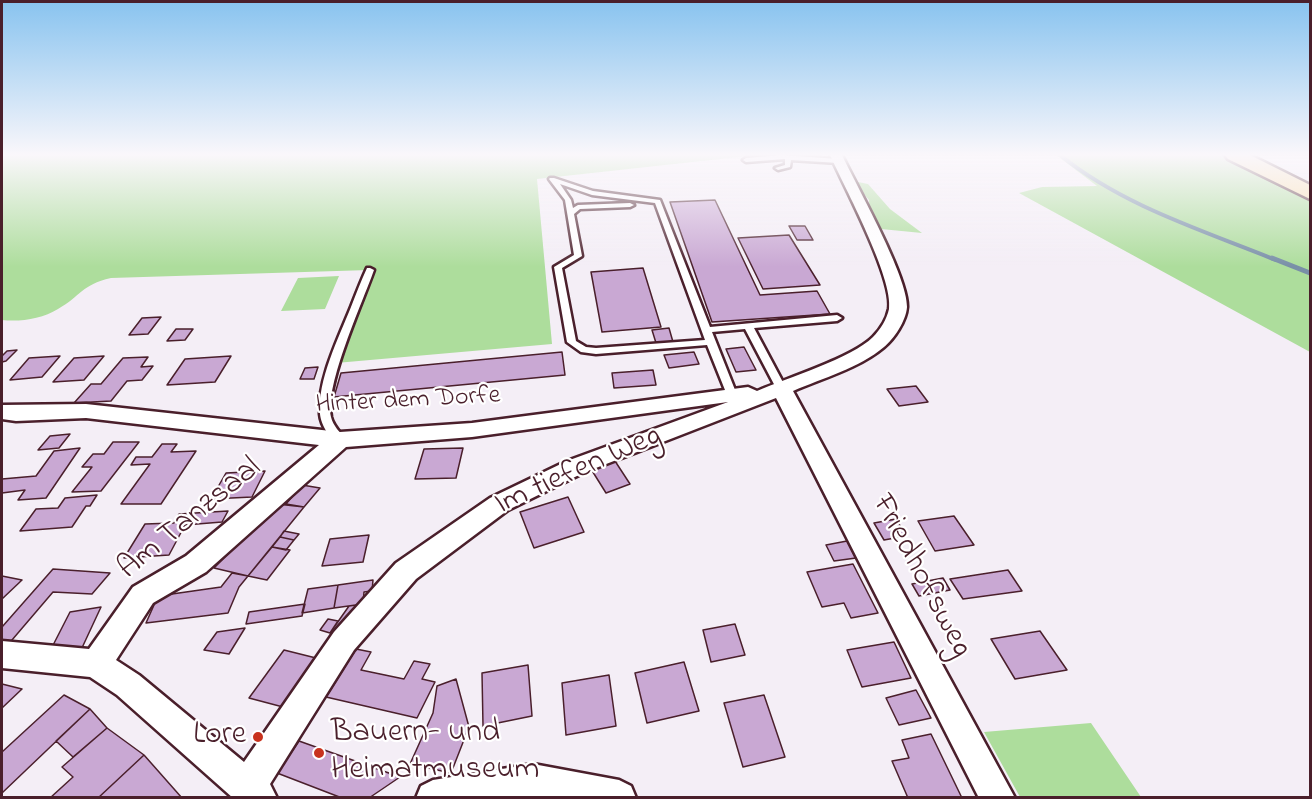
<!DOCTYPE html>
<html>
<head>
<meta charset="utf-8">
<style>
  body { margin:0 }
  #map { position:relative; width:1312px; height:799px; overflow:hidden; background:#f4eef6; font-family:"Indie Flower",sans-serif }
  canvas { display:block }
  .frame { position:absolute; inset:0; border:3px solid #4a1f2b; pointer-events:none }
</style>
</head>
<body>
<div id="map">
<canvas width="1312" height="799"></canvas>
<div class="frame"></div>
</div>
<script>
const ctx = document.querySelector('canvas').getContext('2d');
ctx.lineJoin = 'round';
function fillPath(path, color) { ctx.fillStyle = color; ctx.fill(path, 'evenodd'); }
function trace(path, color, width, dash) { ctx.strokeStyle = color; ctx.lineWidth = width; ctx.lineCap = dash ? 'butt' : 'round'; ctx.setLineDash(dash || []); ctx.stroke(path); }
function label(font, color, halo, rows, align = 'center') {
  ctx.font = font + ' "Indie Flower",sans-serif'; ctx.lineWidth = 4.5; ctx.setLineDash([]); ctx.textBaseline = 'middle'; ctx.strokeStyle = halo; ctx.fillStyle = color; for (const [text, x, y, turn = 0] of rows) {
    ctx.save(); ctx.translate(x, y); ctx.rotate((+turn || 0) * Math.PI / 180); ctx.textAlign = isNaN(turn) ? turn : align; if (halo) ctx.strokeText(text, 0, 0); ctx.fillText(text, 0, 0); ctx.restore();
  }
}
fillPath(new Path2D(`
  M2,155H757L537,179L552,344L336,363L369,270L111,278C81,285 81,296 58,309C42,319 20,322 2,320Z
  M1056,155H1227L1310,197V352L1019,193L1042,187L1097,186Z
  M853,181L868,184L890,209L922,233L881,229L869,210V200Z
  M339,276L325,309L281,311L298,278Z
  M1091,723L1141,797H1020L984,732Z`), '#addd9c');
trace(new Path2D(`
  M1060,155C1123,206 1202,230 1276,260`), '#798fa7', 4);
trace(new Path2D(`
  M1272,258L1310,273`), '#798fa7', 5);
const building = new Path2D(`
  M715,200L760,295L817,291L830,314L712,322L670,202Z
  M789,226H805L813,240H797Z
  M789,235L820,285L763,289L738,238Z
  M643,268L661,327L602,332L591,272Z
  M161,317L148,334L129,335L142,318Z
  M669,328L673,342L656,343L652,330Z
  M176,329H193L185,340L167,341Z
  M744,347L756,370L736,372L726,349Z
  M17,350L6,361L2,362V356L7,351Z
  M562,352L565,375L334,397L341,373Z
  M694,352L699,364L669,368L664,355Z
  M60,356L42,377L10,380L29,358Z
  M104,356L84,380L53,382L74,358Z
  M231,356L215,382L167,385L185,359Z
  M148,357L141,367L153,366L142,380L127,381L111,401L74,403L91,384H101L123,358Z
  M318,367L314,379H300L305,368Z
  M653,370L656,385L614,388L612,373Z
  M916,386L928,402L899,406L887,389Z
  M70,434L59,448L38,450L50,436Z
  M113,442H139L101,491L72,492L92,467H82L93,454H104Z
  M162,444H177L171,452L196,451L161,504H121L150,464L131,465L136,457H152Z
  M80,448L46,498L18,500L25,490L2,493V479L36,476L54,451Z
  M463,448L456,478L415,479L424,449Z
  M615,461L630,484L606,493L591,469Z
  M265,471L252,497L211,499L226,473Z
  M302,485L320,488L304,507L286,504Z
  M97,495L90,506H86L72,527L20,531L36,509L58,508L65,498Z
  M568,497L584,532L534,548L520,512Z
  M277,504L304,507L248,576L214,568Z
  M228,511L222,522L185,525L169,555L124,558L145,524L174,523L179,514Z
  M954,516L974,545L935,551L918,521Z
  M896,519L906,536L884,540L874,523Z
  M284,531L299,534L294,540L280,537Z
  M369,535L363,562L322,566L330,539Z
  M280,537L294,540L286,550L272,547Z
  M847,541L856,558L834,561L826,545Z
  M272,547L290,550L267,580L248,576Z
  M853,564L878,613L851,618L844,603L822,607L807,572Z
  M53,569L110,573L92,594L53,592L6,647H2V627Z
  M1008,570L1022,591L963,599L950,579Z
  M232,573L248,576L239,587L228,613L146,623L158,596L221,587Z
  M2,576L22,580L2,599Z
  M943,578L950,590L919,596L912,584Z
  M373,580L372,591L364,592L363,604L334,608L338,585Z
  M338,585L334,608L302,613L308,589Z
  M305,604L302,616L246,624L249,612Z
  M363,604L341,636L330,633L349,606Z
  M101,607L81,650L48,655L70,612Z
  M328,619L338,621L330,633L320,630Z
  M735,624L745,655L711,662L703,630Z
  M245,628L229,654L204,650L217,632Z
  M1040,631L1067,670L1015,679L991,639Z
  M894,642L911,678L862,687L847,650Z
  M356,649L371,652L361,670L404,679L414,661L430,664L422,679L435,682L417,718L326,697Z
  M284,650L316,658L283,707L249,698Z
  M684,662L699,711L647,723L635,673Z
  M528,665L532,716L483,726L482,673Z
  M609,675L616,726L566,735L562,683Z
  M456,679L469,727L451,773L410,764L433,713L437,686Z
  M2,684L22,689L2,708Z
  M916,690L931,718L899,725L886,698Z
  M64,695L90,709L2,793V752Z
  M764,695L785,757L743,767L724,703Z
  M90,709L107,728L73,757L56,741Z
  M107,728L144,755L98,798H50L73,777L62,767Z
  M931,734L962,798H908L892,761L909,758L902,740Z
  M299,741L400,777L369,798H342L277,773Z
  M144,755L182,798H98Z`);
fillPath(building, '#c9a8d3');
trace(building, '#4a1f2b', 1.5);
const service = new Path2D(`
  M781,155L839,159L842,161L839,163L791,160L790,167L778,170L775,168L785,165V159L746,162L743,160L746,158Z
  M550,178H554L593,191L660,200L710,327L837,315L842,318L837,321L754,328L786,388L781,391L776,388L745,329L712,332L737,395L732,398L727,395L707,345L596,354L581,352L567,342L554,267L574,255L565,200L549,179ZM560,184L592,195L655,203L705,340L596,348L586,347L576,341L562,268L582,256L574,214L580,209L630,207L634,205L630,203L578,205L573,208L571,200Z
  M367,268H370L374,270C362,304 325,384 331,417C333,426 340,432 346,440L340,444C330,440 321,425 320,414C317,381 339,337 351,307C356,294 361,281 367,268Z`);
const minor = new Path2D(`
  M830,155H842C857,187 908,277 907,307C906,321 894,339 884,347C859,368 823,378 793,391L1015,798H979L776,398L583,473L508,510L416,579L354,650L270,784L277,798H233L117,695L90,677L2,668V641L89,649L133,587L186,556L319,445L86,418L16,421L2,419V405L86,404L340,432L472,423L748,387L757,391C787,378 852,358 873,337C880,330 887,319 889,309C894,279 844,186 830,155ZM728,402L567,461L490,498L396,563L334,632L244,762L139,675L116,660L153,603L206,572L346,447L472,437Z
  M533,764L619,780L631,786L636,798H416L421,786L433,780Z`);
const primary = new Path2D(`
  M1225,155H1250L1310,185V199L1228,159Z`);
trace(service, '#4a1f2b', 5);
trace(minor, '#4a1f2b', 5);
trace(primary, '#4a1f2b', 5);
fillPath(service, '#fff');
fillPath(minor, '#fff');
fillPath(primary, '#f9deab');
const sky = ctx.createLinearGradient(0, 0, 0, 267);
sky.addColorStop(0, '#88c3ef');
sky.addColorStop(0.58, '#faf7fb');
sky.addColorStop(1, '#faf7fb00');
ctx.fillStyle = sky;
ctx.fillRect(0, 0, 1312, 267);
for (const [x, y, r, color] of [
  [258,737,6,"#c8321e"],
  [319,753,6,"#c8321e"]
]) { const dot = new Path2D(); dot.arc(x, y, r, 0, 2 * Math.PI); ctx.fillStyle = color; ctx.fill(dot); trace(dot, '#fff', 2); }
label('26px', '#4a1f2b', '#fff', [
  ["Hinter dem Dorfe",408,402,-3]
]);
label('32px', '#4a1f2b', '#fff', [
  ["Im tiefen Weg",579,472,-24],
  ["Am Tanzsaal",191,520,-39],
  ["Friedhofsweg",920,577,62]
]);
label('32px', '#4a1f2b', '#fff', [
  ["Bauern- und",331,735],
  ["Heimatmuseum",331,772],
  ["Lore",246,737,"right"]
], 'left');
</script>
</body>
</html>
